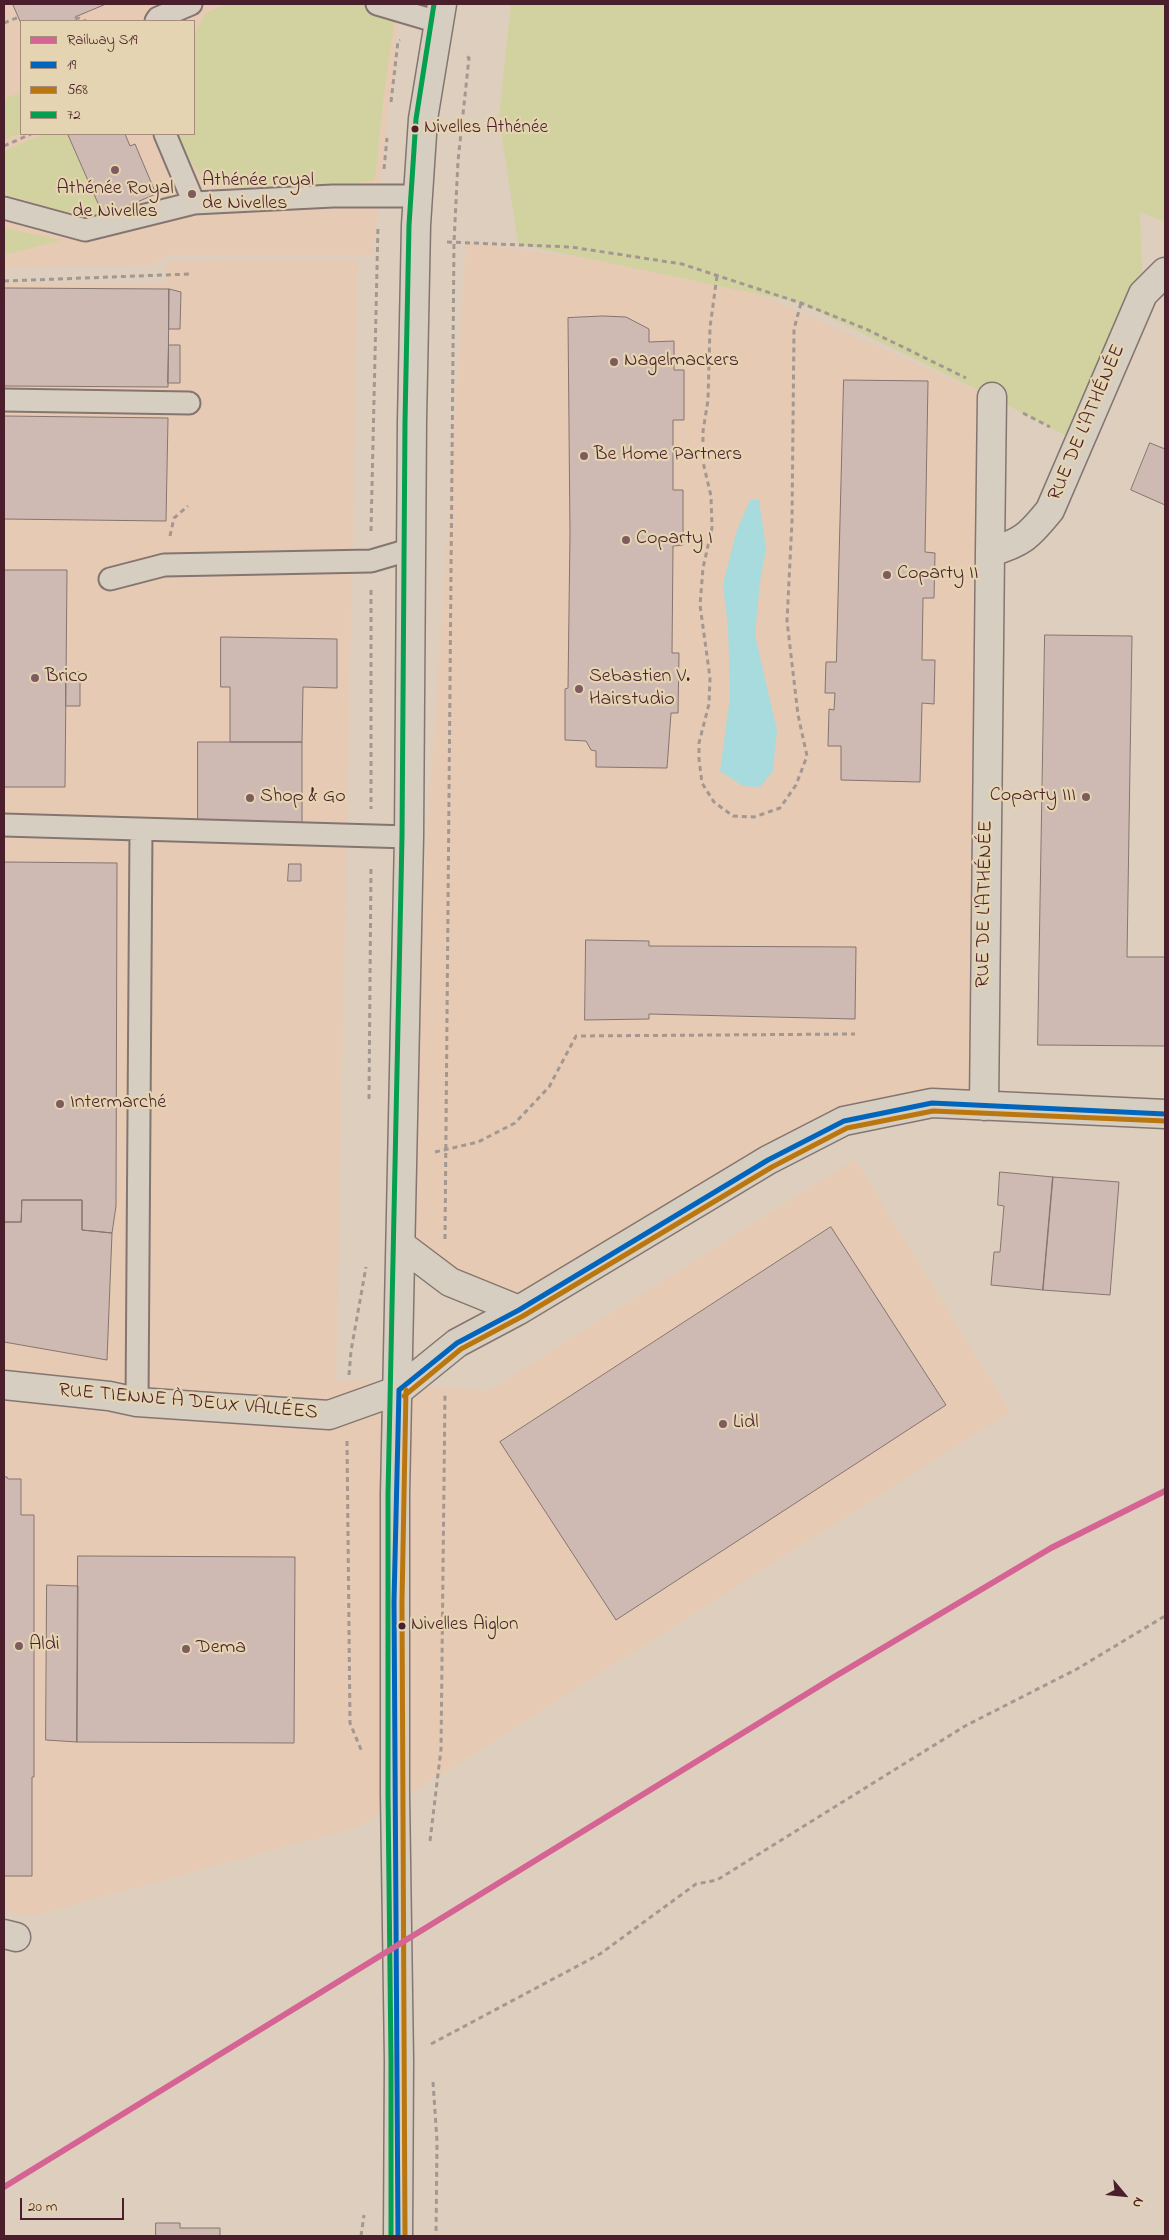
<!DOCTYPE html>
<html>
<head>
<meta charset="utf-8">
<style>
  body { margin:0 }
  #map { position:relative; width:1169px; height:2240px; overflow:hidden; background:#decebd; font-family:"Indie Flower",sans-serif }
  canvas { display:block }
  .frame { position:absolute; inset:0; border:5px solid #4a1f2b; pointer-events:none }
  .legend { position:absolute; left:20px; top:20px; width:175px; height:115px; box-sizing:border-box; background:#e5d4b1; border:1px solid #a78c7b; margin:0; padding:6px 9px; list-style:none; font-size:15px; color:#4a1f2b }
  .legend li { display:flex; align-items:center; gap:10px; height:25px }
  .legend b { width:25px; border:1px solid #a78c7b }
  .north { position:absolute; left:1099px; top:2170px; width:50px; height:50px; -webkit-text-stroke:4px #e5d4b1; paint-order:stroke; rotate:118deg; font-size:14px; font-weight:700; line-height:20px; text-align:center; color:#4a1f2b }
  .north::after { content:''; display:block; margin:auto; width:18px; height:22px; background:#4a1f2b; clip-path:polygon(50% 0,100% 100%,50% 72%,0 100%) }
  .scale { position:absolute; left:20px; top:2198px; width:104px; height:22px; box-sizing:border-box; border:2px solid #4a1f2b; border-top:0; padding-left:6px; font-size:15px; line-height:18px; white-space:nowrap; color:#4a1f2b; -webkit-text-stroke:4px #e5d4b1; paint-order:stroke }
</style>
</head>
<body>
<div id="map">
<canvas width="1169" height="2240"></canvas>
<div class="frame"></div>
<ul class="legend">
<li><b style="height:6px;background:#d56394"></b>Railway S19</li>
<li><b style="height:6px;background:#0065bd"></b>19</li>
<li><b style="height:6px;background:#ba770f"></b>568</li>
<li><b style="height:6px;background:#049f4f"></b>72</li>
</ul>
<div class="north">N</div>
<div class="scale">20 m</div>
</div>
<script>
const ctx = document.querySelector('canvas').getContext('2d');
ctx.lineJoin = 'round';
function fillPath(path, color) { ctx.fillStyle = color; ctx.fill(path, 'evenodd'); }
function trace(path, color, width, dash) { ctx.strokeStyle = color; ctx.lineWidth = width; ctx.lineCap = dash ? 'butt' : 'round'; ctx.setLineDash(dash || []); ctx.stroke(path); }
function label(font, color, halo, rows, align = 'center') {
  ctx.font = font + ' "Indie Flower",sans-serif'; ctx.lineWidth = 4.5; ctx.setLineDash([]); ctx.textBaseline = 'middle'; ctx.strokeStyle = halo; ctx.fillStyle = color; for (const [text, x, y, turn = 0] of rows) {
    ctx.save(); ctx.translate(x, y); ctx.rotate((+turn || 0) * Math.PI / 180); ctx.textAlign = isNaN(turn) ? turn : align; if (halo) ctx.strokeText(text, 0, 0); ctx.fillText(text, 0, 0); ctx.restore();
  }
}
fillPath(new Path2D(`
  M4,4H403L398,28L373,255H165L154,265L4,267ZM21,21H194V134H21Z
  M466,242L717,276L992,397L984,1106L844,1121L519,1310L401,1245Z
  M358,259L336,1380L488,1391L855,1159L1010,1412L360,1826L32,1916L4,1911V283L166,284V261Z`), '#e6cab4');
fillPath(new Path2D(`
  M227,4H397L384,94L375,180C339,187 232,198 204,177C190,166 185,149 179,134H194V34L205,14Z
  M511,4H1165V222L1140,212L1143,294L1080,443L992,397L801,303L518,244L499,116Z
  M21,92V133L4,140V99Z
  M44,134H68L104,217L63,211L4,194V151Z
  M4,228L62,240L4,255Z`), '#d2d2a0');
fillPath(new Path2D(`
  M750,500H759L766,548L760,582L755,635L777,731L773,771L760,787L743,786L720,771L730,697L728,627L723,584L737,530Z`), '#a7dbdd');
const building = new Path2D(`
  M13,4H106L75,17L77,21H21V23Z
  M68,134H125L130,146L135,144L156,194L104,216Z
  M4,288L169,289L168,387L4,386Z
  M169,289L181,292L180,329H169Z
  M603,316L626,317L649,329V342L674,341V370H684V420H673V490H683V545L673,546L672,653H679L678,713H671L667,768L596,767V751L591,750L586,741L565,740V689L568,688L570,534L568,318Z
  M169,345H180V383H168Z
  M844,380L928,381L925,552L935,553L934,598H923L922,660H935L934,704L922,703L920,782L841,780V746H828L829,709L834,710L835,693H825L826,662H836Z
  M4,416L168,418L166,521L4,519Z
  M1150,443L1165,449V505L1131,490Z
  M4,570H67L65,787H4Z
  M1045,635L1132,636L1127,957H1165V1046L1038,1045Z
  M221,637L337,639V688L303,687L302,742H230V687H221Z
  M66,672H80V706H66Z
  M198,742H302V825L198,824Z
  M4,862L117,863L116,1206L112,1233L82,1230V1200H22L21,1222H4Z
  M289,864H301V881H288Z
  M586,940L649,941V946L856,947L855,1019L649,1014V1019L585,1020Z
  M1000,1172L1053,1177L1043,1290L991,1285L994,1252H1000L1004,1206L998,1205Z
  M1053,1177L1119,1182L1110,1295L1043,1290Z
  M22,1200H82V1230L112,1233L107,1360L4,1342V1222H21Z
  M831,1227L946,1405L616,1620L500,1442Z
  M4,1477H7L8,1479H21V1515H34V1777H32V1876H4Z
  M78,1556L295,1557L294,1743L77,1742Z
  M47,1585L78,1586L77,1742L46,1740Z
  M156,2223H180V2228H220V2236H156Z`);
fillPath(building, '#cebab2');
trace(building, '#857570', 1);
const service = new Path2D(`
  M377,4L438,22
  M156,21L158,18L191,4
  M165,134L194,203
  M4,208L85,230L194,203L333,196H418
  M4,400L189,403
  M110,579L164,565L371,561L412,549
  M4,825L409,837
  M137,1402L141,830`);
const minor = new Path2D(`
  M990,552L992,397
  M984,1106L990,552C1022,543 1029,536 1050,510L1143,294L1165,272
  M401,1245L450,1282L519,1310
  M4,1385L109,1396L137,1402L329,1415L399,1390L457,1343L519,1310L768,1160L844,1121L932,1103L1165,1114
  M4,1934L16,1937`);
const secondary = new Path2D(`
  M398,2236L399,2061L395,1794V1494L409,837L412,421L416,225L423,119L442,4`);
trace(service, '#857570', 25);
trace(minor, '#857570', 31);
trace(secondary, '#857570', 31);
trace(new Path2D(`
  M75,17L86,21
  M4,23L19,17
  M391,102L398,41L400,40
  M4,146L31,134
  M384,169L387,138
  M447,242L571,247L682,264L801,303L866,329L966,378
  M717,276L710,327L708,400L703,431V462L711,496L712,528L703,568L700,605L710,678L709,704L699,743V759L702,783L714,802L733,816L754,817L780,808L796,785L807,756L798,715L787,621L792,521L794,329L801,303
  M4,281L191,274
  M1023,413L1050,427
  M371,531L378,225
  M170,536L174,518L188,506
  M371,590V809
  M369,1099L371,865
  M435,1152L478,1142L515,1123L549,1087L576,1036L855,1034
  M445,1239L454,242L458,161L469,58L465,55
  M349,1375L351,1351L366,1267
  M347,1441L350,1723L362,1752
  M430,1841L441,1749L445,1393
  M431,2044L600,1954L696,1884L717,1880L965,1726L1077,1669L1165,1616
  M433,2082L437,2141L436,2236
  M361,2236L364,2215`), '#a39891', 3, [5, 4]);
trace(service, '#d6cec1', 21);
trace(minor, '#d6cec1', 28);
trace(secondary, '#d6cec1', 28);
trace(new Path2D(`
  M399,1390L457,1343L519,1310L768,1160L844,1121L932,1103L1165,1114
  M398,2236L394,1601L399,1390`), '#0065bd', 5);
trace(new Path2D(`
  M404,1396L461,1349L523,1316L772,1167L847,1128L933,1111L1165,1121
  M405,2236L402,1602L406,1390`), '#ba770f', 5);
trace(new Path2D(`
  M391,2236V2061L388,1794V1494L402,837L405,421L409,225L416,119L434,4`), '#049f4f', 5);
trace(new Path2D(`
  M4,2187L834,1677L1051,1548L1165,1491`), '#d56394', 6);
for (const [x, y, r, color] of [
  [415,129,4.5,"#4a1f2b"],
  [115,170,5,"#7e5c5e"],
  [192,194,5,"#7e5c5e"],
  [614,362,5,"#7e5c5e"],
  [584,456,5,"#7e5c5e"],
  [626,540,5,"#7e5c5e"],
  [887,575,5,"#7e5c5e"],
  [35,678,5,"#7e5c5e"],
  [579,689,5,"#7e5c5e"],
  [1086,797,5,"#7e5c5e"],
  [250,798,5,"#7e5c5e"],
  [60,1104,5,"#7e5c5e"],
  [723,1424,5,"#7e5c5e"],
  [402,1626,4.5,"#4a1f2b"],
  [19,1646,5,"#7e5c5e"],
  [186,1649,5,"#7e5c5e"]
]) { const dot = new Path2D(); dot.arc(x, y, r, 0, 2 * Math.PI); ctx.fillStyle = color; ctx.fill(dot); trace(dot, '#e5d4b1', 2); }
label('19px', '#4a1f2b', '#e5d4b1', [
  ["Nivelles Athénée",424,129],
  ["Nivelles Aiglon",411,1626]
], 'left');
label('20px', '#4a1f2b', '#e5d4b1', [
  ["Athénée royal",202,182],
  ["de Nivelles",202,205],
  ["Athénée Royal",115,190,"center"],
  ["de Nivelles",115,213,"center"],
  ["Nagelmackers",624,362],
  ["Be Home Partners",594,456],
  ["Coparty I",636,540],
  ["Coparty II",897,575],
  ["Brico",45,678],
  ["Sebastien V.",589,678],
  ["Hairstudio",589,701],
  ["Coparty III",1076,797,"right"],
  ["Shop & Go",260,798],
  ["Intermarché",70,1104],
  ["Lidl",733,1424],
  ["Aldi",29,1646],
  ["Dema",196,1649]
], 'left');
label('20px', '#4a1f2b', '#e5d4b1', [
  ["RUE DE L'ATHÉNÉE",1088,423,-67],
  ["RUE DE L'ATHÉNÉE",986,904,-89],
  ["RUE TIENNE À DEUX VALLÉES",188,1403,5]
]);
</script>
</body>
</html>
